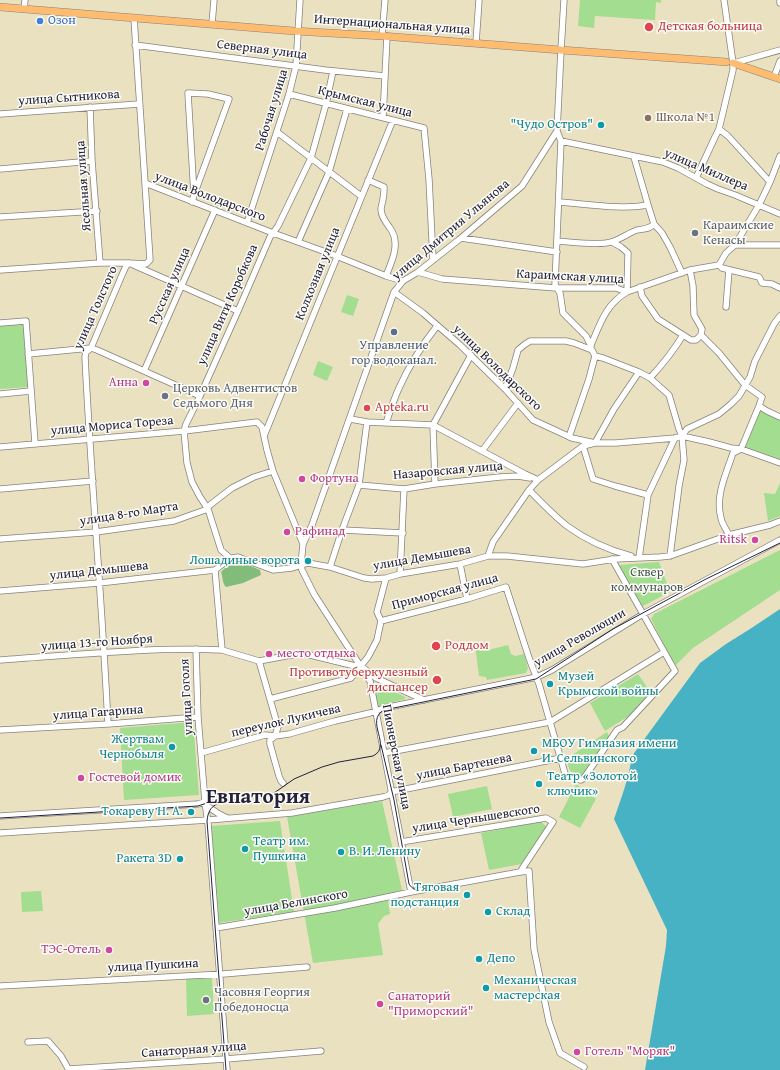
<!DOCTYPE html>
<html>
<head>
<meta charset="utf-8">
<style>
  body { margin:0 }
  canvas { display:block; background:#eae1c0 }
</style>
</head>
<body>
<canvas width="780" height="1070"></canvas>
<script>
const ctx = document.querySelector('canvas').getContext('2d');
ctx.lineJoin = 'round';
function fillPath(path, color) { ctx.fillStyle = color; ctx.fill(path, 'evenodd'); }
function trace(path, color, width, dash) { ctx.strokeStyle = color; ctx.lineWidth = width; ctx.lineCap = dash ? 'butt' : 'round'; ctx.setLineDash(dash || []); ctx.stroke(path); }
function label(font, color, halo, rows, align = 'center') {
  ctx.font = font + ' "Gentium Book Plus",serif'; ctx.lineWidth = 3; ctx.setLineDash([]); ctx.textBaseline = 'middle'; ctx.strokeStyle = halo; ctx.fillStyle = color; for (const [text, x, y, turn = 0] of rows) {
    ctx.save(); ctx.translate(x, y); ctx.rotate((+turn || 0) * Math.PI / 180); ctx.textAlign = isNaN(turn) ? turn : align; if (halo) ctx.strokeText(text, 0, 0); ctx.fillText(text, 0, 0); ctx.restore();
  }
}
fillPath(new Path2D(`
  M580,0H661V3L656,2L655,20L595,16L594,28L578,26Z
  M347,295L359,299L353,316L341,312Z
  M24,322L29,387L0,389V324Z
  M318,361L333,367L327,381L313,375Z
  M759,408L780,416V462L742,449Z
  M780,483V516L768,521L764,493L775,494Z
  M780,550V590L693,648L676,665L670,656L651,619L654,614Z
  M659,562L670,592L641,607L619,565Z
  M486,642L488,650L508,645L511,654L515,656L524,654L528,668L526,673L487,680L486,677L479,676L475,645Z
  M638,674L651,693L632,714L605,731L590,703Z
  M376,684H379L405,697V699L378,706L374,688Z
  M193,722L199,795L124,800L120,728Z
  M607,732L610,738L581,777C568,773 569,769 567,757L572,755Z
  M576,784L596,799L580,828L559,817Z
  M487,786L492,809L453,817L448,794Z
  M382,801L402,890L387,894L390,914L384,916L378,924L383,955L313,963L287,817Z
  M280,821L294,912L218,923L211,826Z
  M540,821L547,827L522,864L489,870L481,833Z
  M41,891L43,911L22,912L21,892Z
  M212,978L214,1014L187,1016L186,979Z`), '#a2dd90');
fillPath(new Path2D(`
  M239,561L260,570L261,575L243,583L226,587C222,583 223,577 221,572C226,566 232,564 239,561Z`), '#81bc7a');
fillPath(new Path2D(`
  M780,609V1070H645L666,946L667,930L614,819C621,799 629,778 632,756L700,663L726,644L750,629Z`), '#46b2c3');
const minor = new Path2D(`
  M780,0V3
  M24,9L25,0
  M212,24L214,0
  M382,36L385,0
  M476,43L479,0
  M135,45L325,70L385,76
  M734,63L780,50
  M774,77L780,61
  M289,94L424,128L429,179L433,260
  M90,107L92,161L100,263
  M0,114L139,104
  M383,117L387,36
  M719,129L728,136L770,182
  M557,131L561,141L663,162L678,168L707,184L718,189L735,195L780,214
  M277,132L361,196
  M561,141L555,285L560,293L563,313L586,336L591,346
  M634,157L648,205L654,224L662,233L670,247L682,273
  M0,169L92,161
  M696,178L715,137L719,129L733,70V63L724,0
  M368,180L384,187C384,191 384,195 383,199C383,202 381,206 381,209C381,217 386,222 390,228C401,243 392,261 386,276
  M145,183L273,233L334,255L386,276L403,281
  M192,202L194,195L188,93L208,94L229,99L194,195
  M559,202C587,204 620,210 648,205
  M0,217L97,211
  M247,223L289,94L296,66L300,0
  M461,238L557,252
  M557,241C571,242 600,246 611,242C620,240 628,233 637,230C644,229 650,229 654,224
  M298,242L329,172L347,109
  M612,242L621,247L628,253L627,292
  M735,245L759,205L770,182L780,156
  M129,263L146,264L150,260L145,183L134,18
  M719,265L722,268L759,277L762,283L772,284L780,288
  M0,270L100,263H129L238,311
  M690,270L693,286L694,315L702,329L701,335
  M418,272L442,279L556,288H616L627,292
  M640,287L642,296L658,319L691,340H696L701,335
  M394,292L401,297L423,313L460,345L505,389L533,420L572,438L595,443H616L675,438L682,436L709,442L731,448L741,449L780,463
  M726,307L729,270
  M0,323L26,321L35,443
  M701,335L719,353L745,385L762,397L759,406L767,411L780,417
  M591,345C600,324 606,304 627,292L690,270L719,265L726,253L735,245H780
  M28,354L91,348L97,350L200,396
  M144,371L215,210
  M650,378C663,364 674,350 683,335
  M505,389L513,368L518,350L524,345L530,341H566L574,343L592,350L595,356L603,358L639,372L650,378L669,395L679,429L682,436
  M0,394L31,391
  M367,422L433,425L525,474L538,480
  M386,423C390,411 394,399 399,388C409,366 422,345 437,326
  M264,436L393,120
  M569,437L589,379L595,356
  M583,446L593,479L615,486L648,495
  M0,447L184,431L257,422L262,427L267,450L273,471L303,544L301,565L302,570L314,594L370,681L411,892
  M482,451L518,403
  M435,484L433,425L471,355
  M359,485L404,489L435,484L500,477L518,476L530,478
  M0,489L93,481
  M529,490C541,502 554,516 567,526C586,540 609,550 631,556
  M342,530L403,533
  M729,535C726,529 722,524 721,518C715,496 726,474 733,453L741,449L759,406
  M0,539L96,532L174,521L205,510L210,505L232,488L254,477L273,471
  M303,544L312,525L394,292L403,281L418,272L461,238L522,186L557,131L561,50L564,0
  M488,556L493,542L529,490L538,480L583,446L595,443L614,409L639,372
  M670,556L679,486L684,460L682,436L687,429L719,414L731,404L739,396L750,377L755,361L774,324L780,316
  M230,558L221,550L208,509L200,497L192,482L187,463L184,431L186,424L200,396L238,311L270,237L278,226L311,158L326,104L333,71
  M639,558L648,495L675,438
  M460,564L467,599
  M330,567L342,530L359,485L367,422L350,419
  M400,574L404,489
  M0,591L99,583L215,570C222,565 229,557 238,557L273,570L292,568L308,563L330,567L364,578L372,579L386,578L400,574L460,564L488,556H507L583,564L615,559L660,557L670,556L729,535L770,525L780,521
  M381,621L467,599L506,587L529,658L539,684L566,777H570L581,780L584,778L617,730L623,727L675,671L612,559
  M196,649L198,717L205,802L208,823L227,1070
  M222,650L259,661L302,653L355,666H361L376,678L424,700
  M0,660C74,655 148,647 222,650L215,570
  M259,661L278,727L275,736L270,740V744L279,776L281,781L283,783
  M270,699L351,678L368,657L377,640L381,621L377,612L386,578
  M108,724C102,601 91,479 85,357L86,352L91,348L122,275L126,266L129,263
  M0,730L108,724L198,717
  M201,753L265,735L275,736L289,734L335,721L370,713L384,708L537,677L552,670L643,614L780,540
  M384,753L550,722L664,652
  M204,804L219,814L227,818
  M0,816L198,804L205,802
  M0,833L208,820L292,813L383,797L389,795L391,792L561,758
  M401,842L546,818L553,822L520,872
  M216,928L335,908L411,892L520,872L529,871L534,949L549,1022L560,1053L584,1067
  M0,986L223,974L307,967
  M28,1042L48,1041L61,1056L69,1070
  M69,1069L226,1059L321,1051`);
const major = new Path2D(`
  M0,7L294,31L382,36L561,50L714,61L726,62
  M733,63L780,79`);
trace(minor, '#86827e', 7);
trace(major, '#86827e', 8);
trace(minor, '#fff', 5.5);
trace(major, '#febc70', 7);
trace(new Path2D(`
  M381,745L394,800L409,884C416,895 428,890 440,888
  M222,802C212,805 208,810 207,821L226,1070
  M0,818L198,806L210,802L262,797L274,793L294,779L322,767L339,762L373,756C393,746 364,721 384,710L536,679L613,629L639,615L706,579L780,543`), '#22223b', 1);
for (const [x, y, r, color] of [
  [40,21,4,"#3f7fe0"],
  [649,27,5,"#e0444e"],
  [648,118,4,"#8d6e63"],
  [601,125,4,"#0f9aa8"],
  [695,233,4,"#6b7280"],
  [394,332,4,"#5c6f8a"],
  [146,383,4,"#d1479c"],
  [165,396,4,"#6b7280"],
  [367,408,4,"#e0444e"],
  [302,479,4,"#d1479c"],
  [287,532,4,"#d1479c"],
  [755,540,4,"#d1479c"],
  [308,561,4,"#0f9aa8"],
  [436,646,5,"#e0444e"],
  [269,654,4,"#d1479c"],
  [437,680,5,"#e0444e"],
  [550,684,4,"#0f9aa8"],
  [172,747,4,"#0f9aa8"],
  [534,751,4,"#0f9aa8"],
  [81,778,4,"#d1479c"],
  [539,784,4,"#0f9aa8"],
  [191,812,4,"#0f9aa8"],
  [245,849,4,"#0f9aa8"],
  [341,852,4,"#0f9aa8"],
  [180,859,4,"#0f9aa8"],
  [467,895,4,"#0f9aa8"],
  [488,912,4,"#0f9aa8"],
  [109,950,4,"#d1479c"],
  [479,959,4,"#0f9aa8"],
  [486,988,4,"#0f9aa8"],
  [206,1000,4,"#6b7280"],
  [380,1004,4,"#d1479c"],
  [577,1052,4,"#d1479c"]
]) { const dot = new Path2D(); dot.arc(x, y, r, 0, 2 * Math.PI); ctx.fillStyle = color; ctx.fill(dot); trace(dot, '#fdfcf7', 1.5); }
label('13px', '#366cbe', '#fdfcf7', [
  ["Озон",48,21]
], 'left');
label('13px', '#22223b', '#fdfcf7', [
  ["Интернациональная улица",392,25,4],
  ["Северная улица",262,50,7],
  ["улица Сытникова",69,98,-4],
  ["Крымская улица",365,102,14],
  ["Рабочая улица",272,110,-73],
  ["улица Миллера",706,170,23],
  ["Ясельная улица",84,186,-94],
  ["улица Володарского",210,197,21],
  ["улица Дмитрия Ульянова",451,230,-40],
  ["Колхозная улица",318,274,-68],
  ["Караимская улица",570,277,3],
  ["Русская улица",170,286,-66],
  ["улица Вити Коробкова",228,305,-66],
  ["улица Толстого",96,308,-66],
  ["улица Володарского",497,368,44],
  ["улица Мориса Тореза",112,426,-5],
  ["Назаровская улица",448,471,-5],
  ["улица 8-го Марта",129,514,-9],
  ["улица Демышева",422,558,-10],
  ["улица Демышева",99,571,-6],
  ["Приморская улица",445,592,-15],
  ["улица Революции",580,638,-30],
  ["улица 13-го Ноября",97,643,-4],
  ["улица Гоголя",187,697,-93],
  ["улица Гагарина",98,713,-4],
  ["переулок Лукичева",286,721,-13],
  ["Пионерская улица",396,757,79],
  ["улица Бартенева",464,767,-11],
  ["улица Чернышевского",476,819,-9],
  ["улица Белинского",296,903,-10],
  ["улица Пушкина",153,966,-3],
  ["Санаторная улица",194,1050,-4]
]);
label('13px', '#be3a42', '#fdfcf7', [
  ["Детская больница",658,27],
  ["Apteka.ru",375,408],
  ["Роддом",445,646],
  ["Противотуберкулезный",428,673,"right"],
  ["диспансер",428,688,"right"]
], 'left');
label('13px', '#785e54', '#fdfcf7', [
  ["Школа №1",656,118]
], 'left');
label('13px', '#0d838f', '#fdfcf7', [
  ["\"Чудо Остров\"",593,125,"right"],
  ["Лошадиные ворота",300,561,"right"],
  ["Музей",558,677],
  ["Крымской войны",558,692],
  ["Жертвам",164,740,"right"],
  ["Чернобыля",164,755,"right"],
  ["МБОУ Гимназия имени",542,744],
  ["И. Сельвинского",542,759],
  ["Театр «Золотой",547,777],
  ["ключик»",547,792],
  ["Токареву Н. А.",183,812,"right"],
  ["Театр им.",253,842],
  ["Пушкина",253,857],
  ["В. И. Ленину",349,852],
  ["Ракета 3D",172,859,"right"],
  ["Тяговая",459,888,"right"],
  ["подстанция",459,903,"right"],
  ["Склад",496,912],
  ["Депо",487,959],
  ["Механическая",494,981],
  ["мастерская",494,996]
], 'left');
label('13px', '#5b616d', '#fdfcf7', [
  ["Караимские",703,226],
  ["Кенасы",703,241],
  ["Церковь Адвентистов",173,389],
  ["Седьмого Дня",173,404],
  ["Часовня Георгия",214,993],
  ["Победоносца",214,1008]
], 'left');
label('13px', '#4e5e75', '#fdfcf7', [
  ["Управление",394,346],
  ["гор водоканал.",394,361]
]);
label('13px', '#b23c85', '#fdfcf7', [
  ["Анна",138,383,"right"],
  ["Фортуна",310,479],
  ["Рафинад",295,532],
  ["Ritsk",747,540,"right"],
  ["место отдыха",277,654],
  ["Гостевой домик",89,778],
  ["ТЭС-Отель",101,950,"right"],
  ["Санаторий",388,997],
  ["\"Приморский\"",388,1012],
  ["Готель \"Моряк\"",585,1052]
], 'left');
label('13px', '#485a54', '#fdfcf7', [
  ["Сквер",647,573],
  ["коммунаров",647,588]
]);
label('bold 21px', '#22223b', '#fdfcf7', [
  ["Евпатория",258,798]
]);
</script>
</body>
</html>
